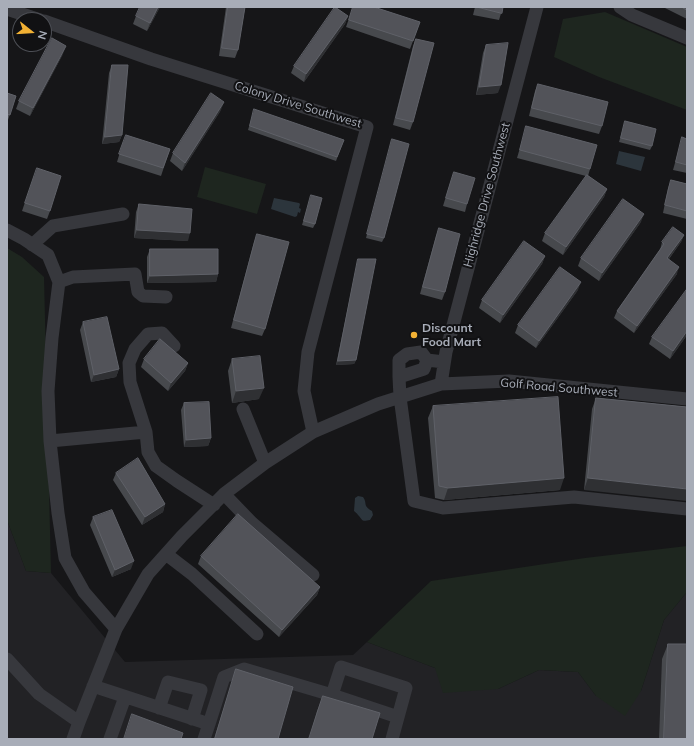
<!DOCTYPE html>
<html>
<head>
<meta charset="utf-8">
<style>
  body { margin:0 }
  #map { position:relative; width:694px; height:746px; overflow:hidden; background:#161618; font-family:Mulish,sans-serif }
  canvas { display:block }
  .frame { position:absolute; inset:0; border:8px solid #a8adb8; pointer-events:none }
  .north { position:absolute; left:12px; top:12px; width:40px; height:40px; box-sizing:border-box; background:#111113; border:1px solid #4d4f55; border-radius:50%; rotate:107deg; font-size:11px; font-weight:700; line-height:16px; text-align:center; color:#a8adb8 }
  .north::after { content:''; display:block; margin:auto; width:14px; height:18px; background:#f2b134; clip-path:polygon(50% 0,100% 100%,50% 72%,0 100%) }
</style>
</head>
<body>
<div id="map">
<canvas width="694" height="746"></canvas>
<div class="frame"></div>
<div class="north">N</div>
</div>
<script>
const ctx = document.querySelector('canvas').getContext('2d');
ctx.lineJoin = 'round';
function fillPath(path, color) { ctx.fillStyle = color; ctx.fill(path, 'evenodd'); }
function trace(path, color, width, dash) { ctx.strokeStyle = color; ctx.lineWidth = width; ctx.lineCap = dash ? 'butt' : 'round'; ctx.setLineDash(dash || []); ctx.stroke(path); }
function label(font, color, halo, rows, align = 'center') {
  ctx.font = font + ' Mulish,sans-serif'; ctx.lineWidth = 4; ctx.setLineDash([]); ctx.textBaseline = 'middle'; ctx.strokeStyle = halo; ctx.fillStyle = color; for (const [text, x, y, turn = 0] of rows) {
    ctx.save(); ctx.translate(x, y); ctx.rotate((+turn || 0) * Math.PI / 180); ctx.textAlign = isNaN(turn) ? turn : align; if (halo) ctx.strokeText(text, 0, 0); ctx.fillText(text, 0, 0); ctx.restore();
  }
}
fillPath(new Path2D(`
  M7,520L26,571L51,573L125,662L353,655L367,642L435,668L498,689L539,670L578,672L596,696L641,691L664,620L687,592V739H7Z`), '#222225');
fillPath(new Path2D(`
  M605,12L687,47V110L599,77L554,57L563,19Z
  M205,167L266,184L257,214L197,197Z
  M7,248L22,257L44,277L51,573L26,571L7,520Z
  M687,546V592L664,620L641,691L625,716L596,696L578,672L539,670L498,689L443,693L435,668L367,642L431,581L585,558Z`), '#1e261f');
fillPath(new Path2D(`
  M619,151L645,157L641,171L616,164Z
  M274,198L299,203L300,204L299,208L301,209L300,213L298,212L297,216L295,217L271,209Z
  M358,496L363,497C368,504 362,505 372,511L373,515L370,520C361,522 363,520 358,515C357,513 355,512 354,511L355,498Z`), '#2c353c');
trace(new Path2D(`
  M620,7L632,15L687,38
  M7,9L40,20
  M44,21L151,59L367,127L308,352L304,391L313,432
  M7,230L24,239L48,255L59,282L52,338L48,391L50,441L58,513L65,558L84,592L116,629
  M32,245L53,226L123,214
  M59,282L73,277L135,274L138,292L143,296L166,297
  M174,346L162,333L148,334L135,349L129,363L130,382L146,432L148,452L156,466L177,481L214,505
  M444,362L427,360L424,369L399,377L400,397L414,501L443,508L574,497L687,509
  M399,377V360L407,354L421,352L427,360
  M441,384L446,352L537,7
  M243,409L265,463
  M50,441L146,432
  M224,494L252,523L313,575
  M166,554L192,574L257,634
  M7,659L39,694L79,722
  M93,686L209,724L204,739
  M332,695L341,667L406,688L392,739
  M159,708L168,682L201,690L192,719
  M209,724L224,677L244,669L332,695L398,717
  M73,739L79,722L116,629L148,574L182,536L224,494L265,463L313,432L378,404L441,384L509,381L687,399
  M110,739L125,697`), '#37383d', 13);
fillPath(new Path2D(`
  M160,7L147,31L133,24L136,16Z
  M226,7H245L238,50L235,58L219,56Z
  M353,7L420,22L410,49L346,27Z
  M475,7H503L499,20L473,15Z
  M663,7H687V19Z
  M348,16L345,24L304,82L291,73L294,66Z
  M416,39L413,122L410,130L393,125L413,46Z
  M486,45L498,93L476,95L483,53Z
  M63,54L30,116L16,109L19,101Z
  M112,65L122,135L119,142L102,144L109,73Z
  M538,84L602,126L599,134L529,116L535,91Z
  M7,93L16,96L7,123Z
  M221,110L182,171L170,161L173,153Z
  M253,113L344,140L336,161L248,130Z
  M625,121L652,146L650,150L619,142Z
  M526,126L590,169L588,176L607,189L604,197L563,255L542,241L545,233L586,176L517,158L524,134Z
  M682,137L687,139V173L673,170L680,145Z
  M392,139L384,238L382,242L366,238Z
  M123,142L170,149L161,176L117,162Z
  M454,172L467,204L465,212L443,206L451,180Z
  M34,176L50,211L47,219L22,211Z
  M671,180L687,184V219L663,213L668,188Z
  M310,199L315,224L313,228L302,225Z
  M139,204L188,241L134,238L136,212Z
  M641,222L599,281L578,266L581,258Z
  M439,228L445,292L442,300L420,294L436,236Z
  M257,234L265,329L262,336L231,328L254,242Z
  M684,235L681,242L669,259L677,274L634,333L614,318L617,311L660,250L662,242Z
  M150,249L218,274L216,282L147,283V257Z
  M545,256L542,264L500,323L479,308L482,300Z
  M358,259L356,360L354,364L336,365L357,263Z
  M578,290L536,348L515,333L518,325Z
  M83,322L119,369L116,377L91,382L80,330Z
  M687,335L670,359L649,344L652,337Z
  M144,359L188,363L185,371L168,391L141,367Z
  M232,359L259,399L232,403L228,371Z
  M596,398L687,407L584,490L592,409Z
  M184,403L211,438L208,446L184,447L181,410Z
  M433,406L560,490L444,500L435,498L428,418Z
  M116,473L165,504L163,512L142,525L113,480Z
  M93,517L131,569L112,577L90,525Z
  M201,556L320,587L317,595L279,637L198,564Z
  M668,644L687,739H659L662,659Z
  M236,669L278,739H214L231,685Z
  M323,696L372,739H309L317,711Z`), '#47494d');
fillPath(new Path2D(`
  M158,7H160L147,31L150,23Z
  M348,16L345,24L304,82L306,74Z
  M66,46L63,54L30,116L33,108Z
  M501,85L498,93L476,95L479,87Z
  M224,102L221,110L182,171L185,163Z
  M122,135L119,142L102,144L105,137Z
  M607,189L604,197L563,255L566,247Z
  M644,214L641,222L599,281L602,273Z
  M137,230L190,233L188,241L134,238Z
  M684,235L681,242L664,265L667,258Z
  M545,256L542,264L500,323L503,315Z
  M679,267L677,274L634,333L637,326Z
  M218,274L216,282L147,283L150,276Z
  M581,282L578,290L536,348L539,341Z
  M687,331V335L670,359L673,351Z
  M356,360L354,364L336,365L338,361Z
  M188,363L185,371L168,391L171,383Z
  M119,369L116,377L91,382L94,375Z
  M264,388L259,399L232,403L236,391Z
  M211,438L208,446L184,447L186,440Z
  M564,478L560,490L444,500L448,488Z
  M588,478L687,489V501L584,490Z
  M165,504L163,512L142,525L145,517Z
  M134,561L131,569L112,577L115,570Z
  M320,587L317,595L279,637L282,630Z`), '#2f3033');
const building = new Path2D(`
  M140,7H158L150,23L136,16Z
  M228,7H245L238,50L222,48Z
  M335,7L348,16L306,74L294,66Z
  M353,7H374L420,22L413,41L349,20Z
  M477,7H503L502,13Z
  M682,7H687V10Z
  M52,38L66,46L33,108L19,101Z
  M416,39L434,43L413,122L396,118Z
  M508,43L501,85L479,87L486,45Z
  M112,65H128L122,135L105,137Z
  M538,84L608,102L602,126L532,108Z
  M7,93L16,96L10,115L7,114Z
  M211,93L224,102L185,163L173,153Z
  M254,109L344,140L337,157L250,126Z
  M625,121L656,129L652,146L621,138Z
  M526,126L597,145L590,169L520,150Z
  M126,135L170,149L163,168L119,154Z
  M682,137L687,139V165L676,162Z
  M392,139L409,144L384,238L367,234Z
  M37,168L61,176L50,211L25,203Z
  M454,172L475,178L467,204L446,198Z
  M587,175L607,189L566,247L545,233Z
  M671,180L687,184V211L665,205Z
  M311,195L322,198L315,224L304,221Z
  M623,199L644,214L602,273L581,258Z
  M139,204L192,209L190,233L137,230Z
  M673,227L684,235L667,258L679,267L637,326L617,311L664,244L662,242Z
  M439,228L460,234L445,292L423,287Z
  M257,234L289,242L265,329L234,320Z
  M524,241L545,256L503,315L482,300Z
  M150,249H218V274L150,276Z
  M358,259H376L356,360L338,361Z
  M560,267L581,282L539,341L518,325Z
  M687,289V331L673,351L652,337Z
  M107,317L119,369L94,375L83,322Z
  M160,339L188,363L171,383L144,359Z
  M260,356L264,388L236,391L232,359Z
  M558,397L564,478L448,488L439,486L433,406Z
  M596,398L687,407V489L588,478Z
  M209,402L211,438L186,440L184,403Z
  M138,458L165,504L145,517L116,473Z
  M112,510L134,561L115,570L93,517Z
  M238,514L320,587L282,630L201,556Z
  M668,644H687V739H664Z
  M236,669L293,687L278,739H215Z
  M323,696L380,713L372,739H309Z
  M132,714L183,733L181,739H124Z`);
fillPath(building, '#525359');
trace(building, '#5f6168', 1);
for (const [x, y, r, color] of [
  [414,335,4,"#f2b134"]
]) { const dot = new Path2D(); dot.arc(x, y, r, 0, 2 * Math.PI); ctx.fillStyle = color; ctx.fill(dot); trace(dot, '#111113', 1.5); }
label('12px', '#a8adb8', '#111113', [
  ["Colony Drive Southwest",298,105,17],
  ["Highridge Drive Southwest",487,195,-75],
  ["Golf Road Southwest",559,388,5]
]);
label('bold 12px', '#a8adb8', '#111113', [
  ["Discount",422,328],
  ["Food Mart",422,342]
], 'left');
</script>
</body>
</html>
